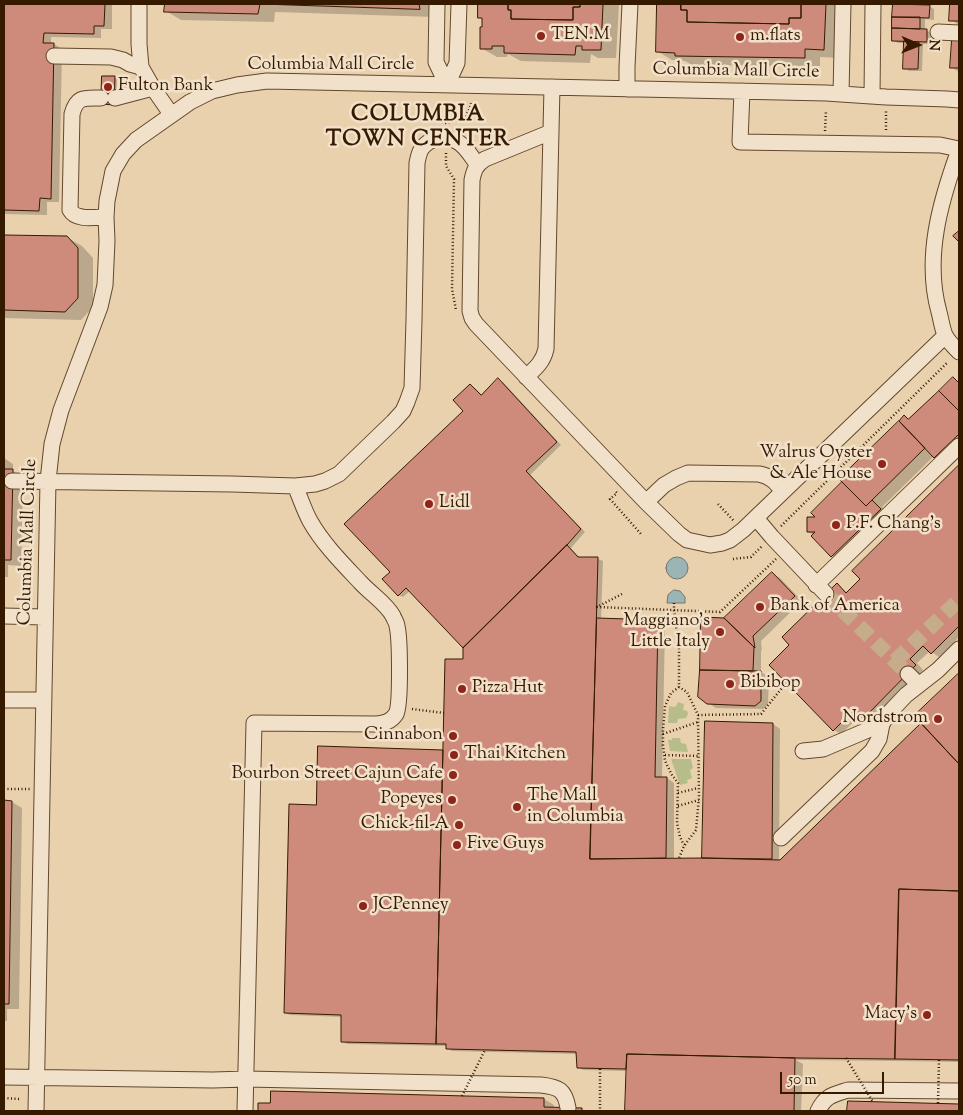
<!DOCTYPE html>
<html>
<head>
<meta charset="utf-8">
<style>
  body { margin:0 }
  #map { position:relative; width:963px; height:1115px; overflow:hidden; background:#ead1ae; font-family:"Sorts Mill Goudy",serif }
  canvas { display:block }
  .frame { position:absolute; inset:0; border:5px solid #351a00; pointer-events:none }
  .north { position:absolute; left:893px; top:20px; width:50px; height:50px; -webkit-text-stroke:4px #f1e1ca; paint-order:stroke; rotate:91deg; font-size:14px; font-weight:700; line-height:20px; text-align:center; color:#351a00 }
  .north::after { content:''; display:block; margin:auto; width:18px; height:22px; background:#351a00; clip-path:polygon(50% 0,100% 100%,50% 72%,0 100%) }
  .scale { position:absolute; left:780px; top:1072px; width:104px; height:22px; box-sizing:border-box; border:2px solid #351a00; border-top:0; padding-left:6px; font-size:15px; line-height:18px; white-space:nowrap; color:#351a00; -webkit-text-stroke:4px #f1e1ca; paint-order:stroke }
</style>
</head>
<body>
<div id="map">
<canvas width="963" height="1115"></canvas>
<div class="frame"></div>
<div class="north">N</div>
<div class="scale">50 m</div>
</div>
<script>
const ctx = document.querySelector('canvas').getContext('2d');
ctx.lineJoin = 'round';
function fillPath(path, color) { ctx.fillStyle = color; ctx.fill(path, 'evenodd'); }
function trace(path, color, width, dash) { ctx.strokeStyle = color; ctx.lineWidth = width; ctx.lineCap = dash ? 'butt' : 'round'; ctx.setLineDash(dash || []); ctx.stroke(path); }
function label(font, color, halo, rows, align = 'center') {
  ctx.font = font + ' "Sorts Mill Goudy",serif'; ctx.lineWidth = 5; ctx.setLineDash([]); ctx.textBaseline = 'middle'; ctx.strokeStyle = halo; ctx.fillStyle = color; for (const [text, x, y, turn = 0] of rows) {
    ctx.save(); ctx.translate(x, y); ctx.rotate((+turn || 0) * Math.PI / 180); ctx.textAlign = isNaN(turn) ? turn : align; if (halo) ctx.strokeText(text, 0, 0); ctx.fillText(text, 0, 0); ctx.restore();
  }
}
fillPath(new Path2D(`
  M678,702L684,704L683,710L687,711L688,714L686,718L678,719L677,723H668L669,706L674,707L676,706Z
  M672,738H680L681,743L686,744L688,752L670,751L668,740H672Z
  M671,759H691L693,768L690,770L692,778L687,780L688,783L680,785Z`), '#b6bc8a');
const water = new Path2D(`
  M666 568a11 11 0 1 1 22 0a11 11 0 1 1-22 0Z
  M674,590L680,591L685,597V603H667L668,595Z`);
fillPath(water, '#9bb5b4');
trace(water, '#72776c', 1);
fillPath(new Path2D(`
  M4,4H112V29H101V38L51,37V44H54L62,49L59,202H47V215L4,214Z
  M166,4H433L435,17L275,12L274,22L181,20L166,11Z
  M480,4H619L616,58H598L591,54L590,63L521,61L508,54L507,57H497L481,48L484,20L479,17Z
  M658,4H841L840,58L820,57V66L692,65L685,61L672,60L657,51Z
  M952,4H959V25L951,20Z
  M929,6L934,9V20L925,19V30L931,33V44H923L922,71H909L905,68V43H898L893,40Z
  M953,42H959V72L951,67Z
  M103,77L115,78L117,79L116,105H104L102,104Z
  M4,236L66,237L82,246L93,258V307L81,320L4,318Z
  M953,378L959,382V449L945,463L934,456L882,507L890,515L842,562L832,556L814,535L808,532L818,518L812,513L844,482L905,417L909,420Z
  M498,380L503,382L561,445L530,475L585,532L571,548L580,558L598,559L603,561L601,619L658,622L665,626L662,778H667L674,783V859H704L706,722L773,724L780,729L779,861H781L923,723L916,716L959,674V1062L900,1061L796,1060L803,1064L801,1111H626L627,1071L583,1070L578,1067L577,1054L452,1051L448,1049V1046L347,1044L342,1041V1017L290,1015L285,1013L318,806L445,751L464,660L465,647L411,590L403,597L398,595L392,572L465,411L470,385L475,388L482,395Z
  M4,458L13,464V471L23,477L21,566L8,565V577H4Z
  M959,466V637L939,657L930,651L917,663L923,670L871,722L861,715L841,734L834,730L791,645L837,585L848,593L862,579L854,571Z
  M772,574L780,578L802,601L761,641L762,651L761,650V672L769,677L768,705L763,709L716,708L708,703L725,619Z
  M4,802H12L22,808L19,1009H7V1021H4Z
  M544,1099L554,1105V1109L581,1110L584,1111H259V1104Z
  M849,1102L959,1105V1111H849Z`), '#0003');
const building = new Path2D(`
  M4,4H105L104,26H94V34L44,33L43,43H54L51,199L40,198L39,211L4,210Z
  M165,4H260L258,14L164,12Z
  M262,4H419L420,9Z
  M478,4H508V10H511V19L573,20V7H580V4H603L601,50H582V46H576L575,55L504,53V46H492V49H480V27H482V18H478Z
  M503,4H580V7H573V20L511,19V10H508V4Z
  M657,4H681V10H687V22L789,24V18H801V4H826L824,50L805,49V58L675,56V53L656,52Z
  M681,4H801V18H789V24L687,22V10H681Z
  M893,4L930,5L929,18L892,17Z
  M950,4H959V21H949Z
  M892,17H920V29L892,28Z
  M892,28L927,29V42L892,41Z
  M952,40H959V68H950Z
  M904,41L919,42L918,69H903Z
  M102,76H115L114,105L101,104Z
  M959,231V242L953,236Z
  M4,235L67,236L78,248V298L65,312L4,310Z
  M953,377L959,383V411L939,391Z
  M498,378L557,442L526,471L581,529L567,545L463,648L406,588L398,596L382,579L390,572L344,524L463,411L453,400L470,384L481,395Z
  M939,391L959,411V434L934,458L899,421L904,415L908,419Z
  M899,421L925,448L866,506L839,479Z
  M959,465V626L931,654L923,646L910,659L916,665L863,719L854,710L833,731L769,665L789,645L782,637L837,583L846,593L860,579L852,571Z
  M4,469H13L11,560H4Z
  M842,482L866,506L872,500L881,509L831,557L811,536L815,532H807V517H815L811,513Z
  M567,545L578,557H598L590,859L702,858L780,860L921,723L959,764V891L899,889L895,1059L799,1058L627,1054L626,1069L577,1068L576,1052L446,1049V1044H436L445,659H463V648Z
  M772,572L795,596L753,636L755,648L724,618Z
  M701,617L724,618L754,647L753,671L700,670Z
  M597,618L658,620L655,777H667L666,858L590,859Z
  M700,670L761,671V701L755,706L707,704L698,697Z
  M959,673V764L914,716Z
  M705,721L773,723L772,859L702,858Z
  M318,746L443,750L436,1044L341,1042V1015L284,1013L289,804L316,805Z
  M4,800L12,801L9,1004H4Z
  M899,889L959,891V1060L895,1059Z
  M627,1054L795,1058L794,1111H625Z
  M271,1091L544,1098V1107L582,1108V1111H258V1103H270Z
  M848,1101L959,1104V1111H847Z`);
fillPath(building, '#ce8b7c');
trace(building, '#351a00', 1);
trace(new Path2D(`
  M826,594L908,674
  M895,661L959,600`), '#c6ac8b', 15, [15, 8]);
const minor = new Path2D(`
  M139,4V44L141,67L153,88L171,114
  M437,4L436,62L447,85
  M938,32L959,33
  M54,56L111,57L123,60L130,64L141,67
  M447,85L457,63L459,4
  M627,89V67L630,4
  M742,91L740,142L940,145L959,149
  M841,94L843,4
  M872,96L873,4
  M101,98C84,98 77,96 72,114L70,210C76,221 95,217 106,217
  M115,98L153,88
  M551,132L485,159C476,165 474,170 472,180L470,311L472,318L476,324L646,502L679,534L687,540L710,545L722,543L730,540L743,530L945,336
  M959,150C940,202 924,258 939,312C941,319 942,328 945,335C948,341 954,347 959,352
  M526,377C536,368 543,362 546,349L552,87
  M12,481L232,484L295,486L315,484L325,481L339,474L393,422L403,411L407,402L412,388L414,320L417,163C418,158 419,152 422,148C430,138 445,135 456,141C465,145 471,156 477,164
  M646,502L664,485L676,478L688,473L759,474C771,476 776,483 783,491
  M756,518L772,537L826,594
  M816,585L959,446
  M4,616L44,617
  M908,674L919,685
  M4,700H43
  M803,751L823,749L882,724L889,713L906,695L938,670L959,649
  M781,838L872,751L879,739L882,724
  M4,1077L213,1080L246,1079L541,1085C559,1087 565,1090 568,1108
  M36,1111L48,481L52,444L61,410L100,307L105,285L107,241L106,217L107,201L113,171L123,154L136,140L190,102L212,91L237,85L267,81L826,93L886,97L947,99L959,100
  M245,1111L254,723L376,724C384,723 391,722 396,714C401,705 400,638 397,626C397,623 394,619 393,616C386,603 371,594 361,583C343,564 323,544 310,521C304,510 300,497 295,486
  M818,1111C825,1096 832,1095 848,1090L959,1091`);
trace(minor, '#62482c', 17);
trace(new Path2D(`
  M422,102L423,112L428,116L445,123
  M445,123C458,120 469,118 471,103
  M886,130V111
  M825,131L826,110
  M446,153V166L454,179L452,289L456,310
  M616,492L617,493L610,499L641,534
  M718,504L734,521
  M781,526L948,362
  M733,559L751,557L762,546
  M622,594L597,607L720,612L776,559
  M674,603V610L679,649V687L687,692L698,715L699,797L696,830L684,846L679,858
  M679,687L671,693L665,706L663,730V745L665,761L672,775L678,783L677,823L680,837L684,845
  M412,709L444,713
  M698,715L761,714L786,683
  M663,734L698,722
  M665,755L699,756
  M4,789H30
  M678,793L698,788
  M678,806L699,800
  M600,1069V1111
  M4,1098L20,1099`), '#351a00', 2.5, [1, 2.5]);
trace(minor, '#f1e1ca', 15);
trace(new Path2D(`
  M846,1058L873,1102
  M462,1096L485,1050
  M938,1103L939,1060`), '#351a00', 2.5, [1, 2.5]);
for (const [x, y, r, color] of [
  [541,36,5,"#8f2418"],
  [740,37,5,"#8f2418"],
  [108,87,5,"#8f2418"],
  [882,464,5,"#8f2418"],
  [429,504,5,"#8f2418"],
  [836,525,5,"#8f2418"],
  [760,607,5,"#8f2418"],
  [720,632,5,"#8f2418"],
  [730,684,5,"#8f2418"],
  [462,689,5,"#8f2418"],
  [938,719,5,"#8f2418"],
  [453,736,5,"#8f2418"],
  [454,755,5,"#8f2418"],
  [453,775,5,"#8f2418"],
  [452,800,5,"#8f2418"],
  [517,807,5,"#8f2418"],
  [459,825,5,"#8f2418"],
  [457,845,5,"#8f2418"],
  [363,906,5,"#8f2418"],
  [927,1015,5,"#8f2418"]
]) { const dot = new Path2D(); dot.arc(x, y, r, 0, 2 * Math.PI); ctx.fillStyle = color; ctx.fill(dot); trace(dot, '#f1e1ca', 2); }
label('18px', '#351a00', '#f1e1ca', [
  ["TEN.M",551,36],
  ["m.flats",750,37],
  ["Fulton Bank",118,87],
  ["Walrus Oyster",872,454,"right"],
  ["& Ale House",872,475,"right"],
  ["Lidl",439,504],
  ["P.F. Chang's",846,525],
  ["Bank of America",770,607],
  ["Maggiano's",710,622,"right"],
  ["Little Italy",710,643,"right"],
  ["Bibibop",740,684],
  ["Pizza Hut",472,689],
  ["Nordstrom",928,719,"right"],
  ["Cinnabon",443,736,"right"],
  ["Thai Kitchen",464,755],
  ["Bourbon Street Cajun Cafe",443,775,"right"],
  ["The Mall",527,797],
  ["in Columbia",527,818],
  ["Popeyes",442,800,"right"],
  ["Chick-fil-A",449,825,"right"],
  ["Five Guys",467,845],
  ["JCPenney",373,906],
  ["Macy's",917,1015,"right"]
], 'left');
label('18px', '#351a00', '#f1e1ca', [
  ["Columbia Mall Circle",331,66],
  ["Columbia Mall Circle",736,72,1],
  ["Columbia Mall Circle",29,542,-88]
]);
ctx.letterSpacing = '1px';
label('bold 22px', '#351a00', '#f1e1ca', [
  ["COLUMBIA",418,116],
  ["TOWN CENTER",418,141]
]);
ctx.letterSpacing = '0px';
</script>
</body>
</html>
